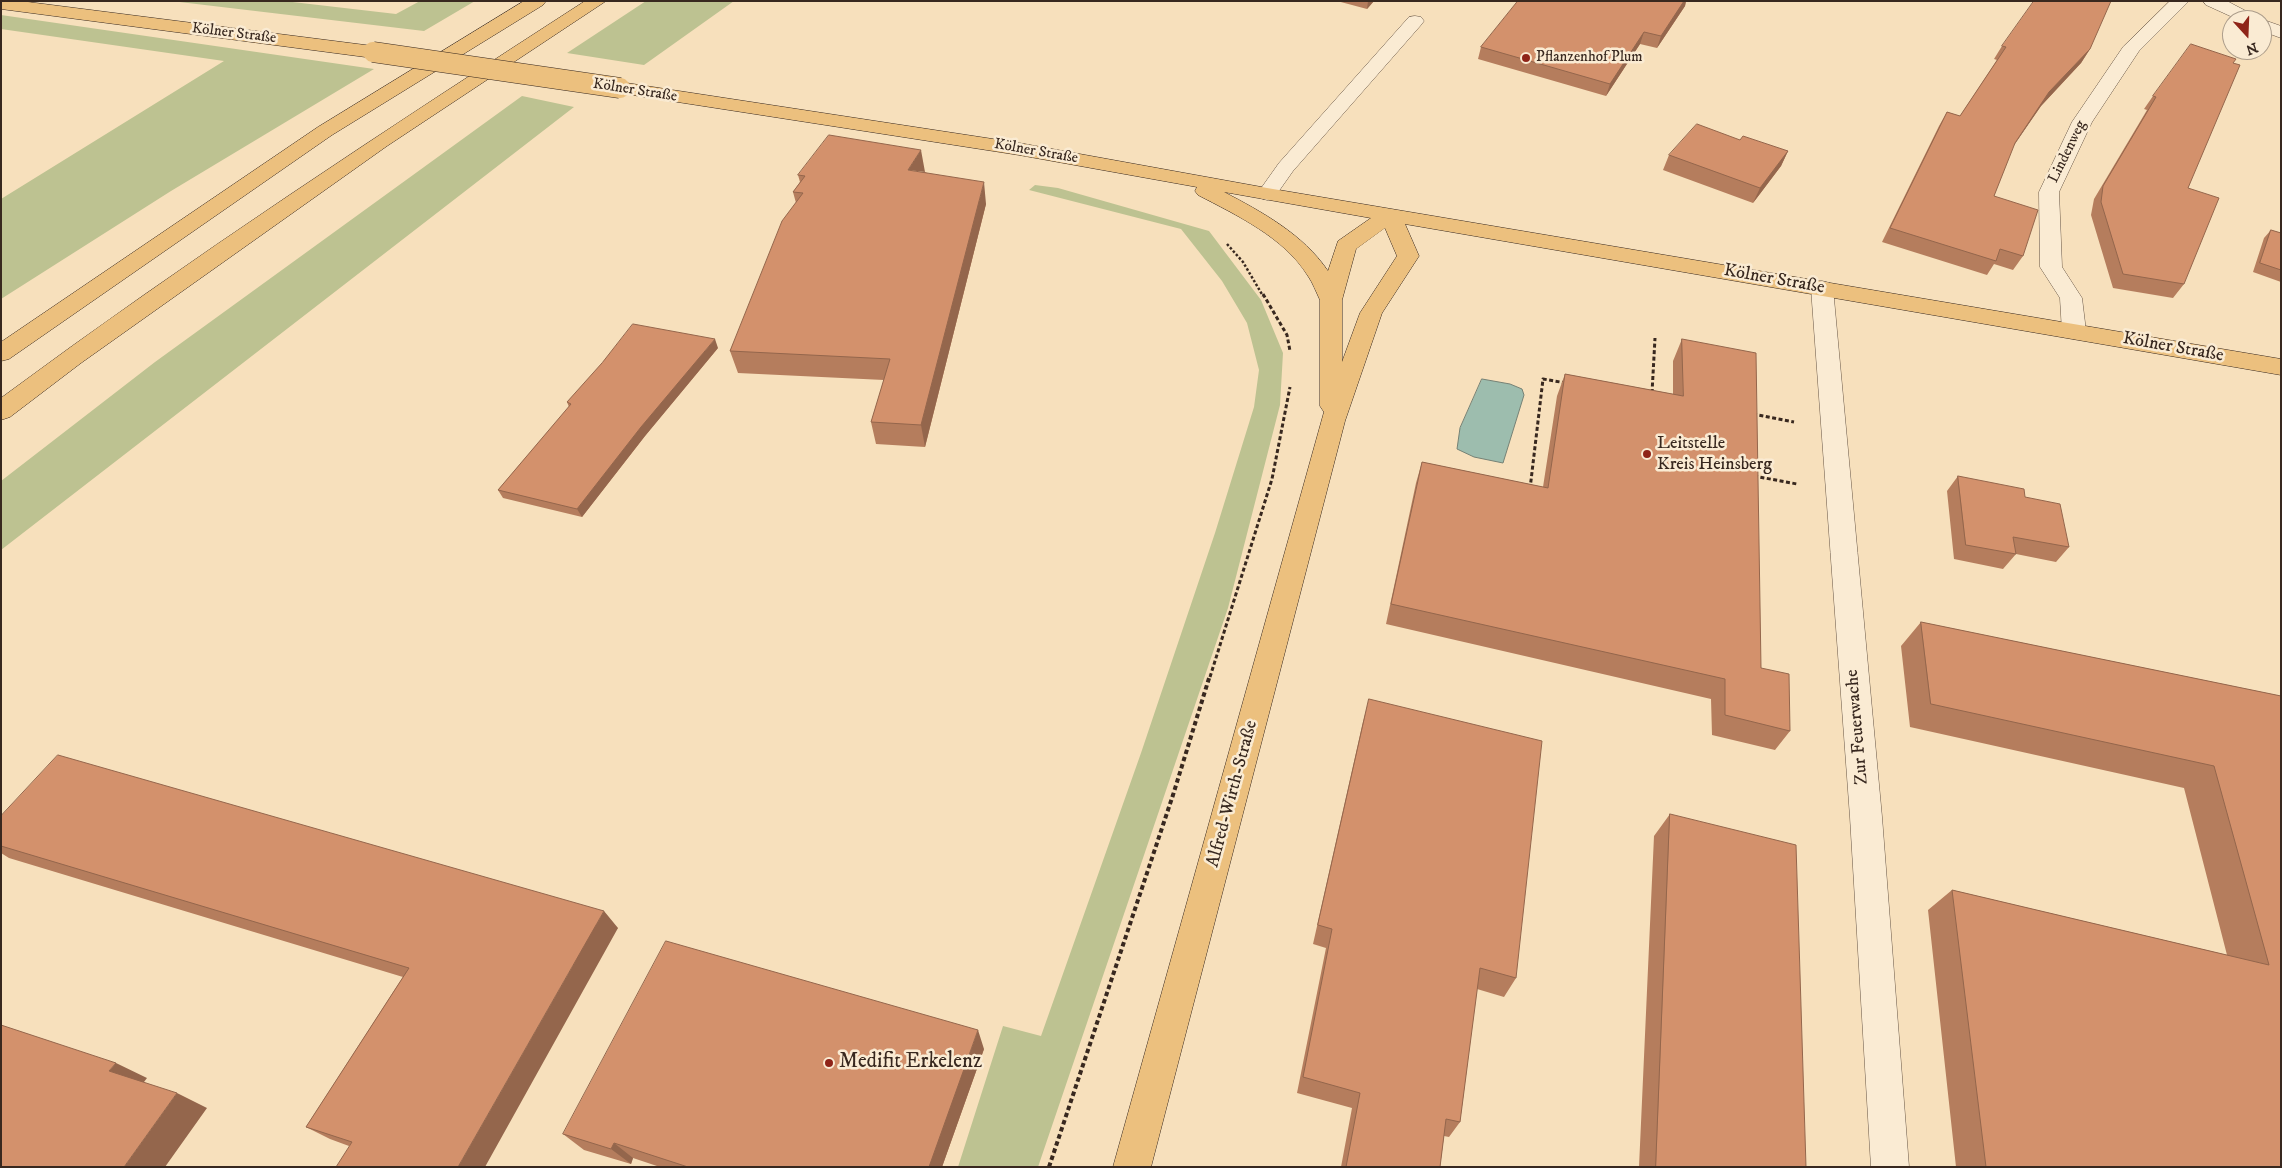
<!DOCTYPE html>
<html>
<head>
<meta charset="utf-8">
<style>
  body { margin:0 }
  #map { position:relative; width:2282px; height:1168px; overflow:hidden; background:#f7e0bc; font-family:"IM FELL DW Pica",serif }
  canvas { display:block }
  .frame { position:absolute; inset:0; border:2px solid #38281f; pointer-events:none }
  .north { position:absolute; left:2222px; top:10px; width:50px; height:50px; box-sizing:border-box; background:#faebd3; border:1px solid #ac9d8b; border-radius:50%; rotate:160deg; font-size:14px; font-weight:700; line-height:20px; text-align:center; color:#38281f }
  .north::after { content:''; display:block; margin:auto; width:18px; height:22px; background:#8f2418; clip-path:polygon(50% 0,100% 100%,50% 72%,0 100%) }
</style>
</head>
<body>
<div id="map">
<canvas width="2282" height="1168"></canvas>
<div class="frame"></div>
<div class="north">N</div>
</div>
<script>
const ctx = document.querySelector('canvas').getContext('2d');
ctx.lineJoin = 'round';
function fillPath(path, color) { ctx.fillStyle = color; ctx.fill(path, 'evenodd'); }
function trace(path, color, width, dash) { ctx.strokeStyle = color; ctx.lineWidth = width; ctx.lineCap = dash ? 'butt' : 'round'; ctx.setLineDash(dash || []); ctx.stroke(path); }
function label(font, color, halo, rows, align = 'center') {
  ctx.font = font + ' "IM FELL DW Pica",serif'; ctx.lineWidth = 5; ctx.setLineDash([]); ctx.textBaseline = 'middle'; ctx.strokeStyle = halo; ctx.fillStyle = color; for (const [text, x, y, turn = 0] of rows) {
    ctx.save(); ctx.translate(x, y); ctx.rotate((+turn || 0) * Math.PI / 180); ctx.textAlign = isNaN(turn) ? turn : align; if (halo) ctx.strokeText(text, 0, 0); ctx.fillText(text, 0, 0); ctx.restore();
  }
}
fillPath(new Path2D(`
  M171,1H284L396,14L420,1H475L424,31Z
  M646,1H734L644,65L567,53Z
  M1,15L374,69L171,191L1,299V199L224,61L1,29Z
  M522,96L574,107L1,550V481L155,362Z
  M1035,185L1058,188L1209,231L1261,300L1283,353L1280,405L1228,608L1038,1167H958L1003,1026L1041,1036L1141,753L1215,533L1254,407L1259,370L1247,323L1222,281L1181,229L1029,190Z`), '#bdc291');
const water = new Path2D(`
  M1482,379L1510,384L1522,389L1524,395L1503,463L1474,457L1457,449L1460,428Z`);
fillPath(water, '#9dbdae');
trace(water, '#758175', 1);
const minor = new Path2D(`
  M2170,1H2189L2139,51L2092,122L2059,192L2062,267L2082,298L2086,331L2082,336L2074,339L2066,336L2062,331L2060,298L2040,267L2039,192L2072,122L2123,47Z
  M2203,1H2227L2261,19L2281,26V38L2262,31V20H2239L2206,5Z
  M1415,16L1421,17L1424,21L1421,25L1293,171L1274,198L1267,200L1260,198L1257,194L1279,163L1409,17Z
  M1822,281L1830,283L1833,288L1882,817L1909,1167H1871L1850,817L1811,288L1814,283Z`);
const major = new Path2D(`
  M1,1H20L373,46L379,48L382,52L379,56L373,58L1,9Z
  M620,82L1019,143L1267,188L2281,359V375L1405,224L1419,256L1382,313L1345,421L1151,1167H1113L1324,412L1320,406V300C1316,292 1313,283 1308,276C1284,237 1236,215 1198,195L1195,191L1197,187L1019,155L613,92L611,88L613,84ZM1224,192L1371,218L1338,241L1328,271C1303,234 1262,212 1224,192ZM1385,228L1397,256L1360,313L1342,362V300L1356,249Z`);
const highway = new Path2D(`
  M524,1H546L543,5L332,135L9,359L1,361V342L318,127Z
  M585,1H606L387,146L81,363L10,417L1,420V398C190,258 387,129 585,1Z`);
trace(minor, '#685646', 1);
trace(major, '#38281f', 1);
trace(highway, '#38281f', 1);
trace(new Path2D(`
  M1227,244L1243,262L1263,296`), '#38281f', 2.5, [2.5, 2]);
trace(new Path2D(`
  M1263,294L1287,335L1290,351
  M1652,393L1655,338
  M1753,414L1794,422
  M1754,476L1797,484
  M1530,489L1543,379L1566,383
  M1210,677L1272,479L1290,387`), '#38281f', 3, [4, 2.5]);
trace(new Path2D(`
  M1049,1167L1173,795L1210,675`), '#38281f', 4, [4.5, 3]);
fillPath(minor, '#faebd3');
fillPath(major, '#ecc07e');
fillPath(highway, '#ecc07e');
const majorBridge = new Path2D(`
  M373,52L620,88`);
trace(majorBridge, '#38281f', 21, []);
trace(majorBridge, '#ecc07e', 20);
fillPath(new Path2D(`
  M1337,1H1374L1367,9Z
  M1518,1H1686L1685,6L1657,48L1640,44L1606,96L1478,59L1481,47Z
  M2002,46L2090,49L2081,63L2041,106L2013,146L1994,196L2023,256L2013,270L1994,264L1987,275L1882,242L1939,126L1947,112L1960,116L1997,60L1994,59Z
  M2234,63L2188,188L2184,284L2173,298L2113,288L2091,215L2094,199L2147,110L2144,109L2153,96Z
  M1740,140L1788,151L1781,166L1753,203L1663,170L1669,155Z
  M925,172L986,204L925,447L876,444L871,422L884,380L738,373L730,351L796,203L793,192L800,182L798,175Z
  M2271,230L2281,233V282L2253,272L2264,238Z
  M1682,339L1761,668L1790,731L1775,750L1712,735L1711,699L1386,624L1416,483L1422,462L1543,487L1557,396L1565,374L1673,394V361Z
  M718,348L645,436L582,517L503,498L498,490L569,407L567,402Z
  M1958,476L2025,497L2069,547L2056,562L2016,554L2003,569L1954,559L1947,491Z
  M1921,622L2281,696V1167H1956L1928,910L1952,890L2227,955L2184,788L1910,727L1901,646Z
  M1369,699L1516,978L1504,997L1477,989L1460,1122L1449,1137L1444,1136L1440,1167H1341L1352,1108L1297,1093L1326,948L1313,944L1363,722Z
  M1670,814L1806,1167H1639L1654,836Z
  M1,816L618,928L349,1146L330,1139L306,1127L403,977L9,858L1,853Z
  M984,1049L942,1167H660L633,1158L631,1164L584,1150L563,1134Z`), '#b57d5d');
fillPath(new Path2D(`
  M1368,1H1374L1367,9Z
  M1684,1H1686L1685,6L1657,48L1661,36Z
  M1644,32L1640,44L1606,96L1610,84Z
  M2090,49L2081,63L2041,106L2006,157L2015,143L2049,92Z
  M921,150L925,172L908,170Z
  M1788,151L1781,166L1753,203L1760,188Z
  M984,182L986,204L925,447L921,425Z
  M715,339L718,348L645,436L582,517L577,509L641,427Z
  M604,911L618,928L485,1167H458Z
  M978,1030L984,1049L942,1167H929Z
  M116,1063L147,1078L141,1086L109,1071Z
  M177,1093L207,1108L165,1167H124Z
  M614,1143L633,1158L631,1164L611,1149Z`), '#94664c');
const building = new Path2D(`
  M1518,1H1684L1661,36L1644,32L1610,84L1481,47Z
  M2034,1H2111L2090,49L2049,92L2015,143L1994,196L2038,210L2023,256L2000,249L1996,261L1890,228L1947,112L1960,116L2006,47L2002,46Z
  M2191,44L2236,59L2233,63L2240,65L2188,188L2219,198L2184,284L2123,274L2101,202L2103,186L2156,97L2153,96Z
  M1697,124L1740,140L1743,136L1788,151L1760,188L1669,155Z
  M829,135L921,150L908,170L984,182L921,425L871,422L890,359L730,351L782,221L803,193L793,192L805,176L798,175Z
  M2271,230L2281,233V270L2260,263Z
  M633,324L715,339L641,427L577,509L498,490L571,404L567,402L602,363Z
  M1682,339L1756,353L1761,668L1789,674L1790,731L1725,715V679L1391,604L1422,462L1548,488L1565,374L1683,396Z
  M1958,476L2024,489L2025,497L2060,504L2069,547L2013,537L2016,554L1966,545Z
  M1921,622L2281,696V1167H1986L1952,890L2269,965L2214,766L1931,704Z
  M1369,699L1542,741L1516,978L1480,968L1460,1122L1446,1119L1440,1167H1346L1360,1093L1303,1077L1332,929L1318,925Z
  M58,755L604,911L458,1167H336L352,1142L306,1127L409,968L1,846V816Z
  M1670,814L1796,845L1806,1167H1656Z
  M666,941L978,1030L929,1167H688L614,1143L611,1149L563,1134Z
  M1,1025L116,1063L109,1071L177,1093L124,1167H1Z`);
fillPath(building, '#d3916c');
trace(building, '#94664c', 1);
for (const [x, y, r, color] of [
  [1526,58,5,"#8f2418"],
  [1647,454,5,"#8f2418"],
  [829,1063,5,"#8f2418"]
]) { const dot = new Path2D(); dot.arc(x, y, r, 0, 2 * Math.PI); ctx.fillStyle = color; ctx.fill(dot); trace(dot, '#faebd3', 2); }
label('15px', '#38281f', '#faebd3', [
  ["Kölner Straße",234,34,7],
  ["Kölner Straße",635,91,9],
  ["Kölner Straße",1036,152,10],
  ["Lindenweg",2068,152,-64]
]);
label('15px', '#38281f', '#faebd3', [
  ["Pflanzenhof Plum",1536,58]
], 'left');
label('18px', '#38281f', '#faebd3', [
  ["Kölner Straße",1774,280,10],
  ["Kölner Straße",2173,348,10],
  ["Zur Feuerwache",1858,727,-95],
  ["Alfred-Wirth-Straße",1233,794,-75]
]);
label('18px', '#38281f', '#faebd3', [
  ["Leitstelle",1657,444],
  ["Kreis Heinsberg",1657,465]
], 'left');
label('21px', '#38281f', '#faebd3', [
  ["Medifit Erkelenz",839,1063]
], 'left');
</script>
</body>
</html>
